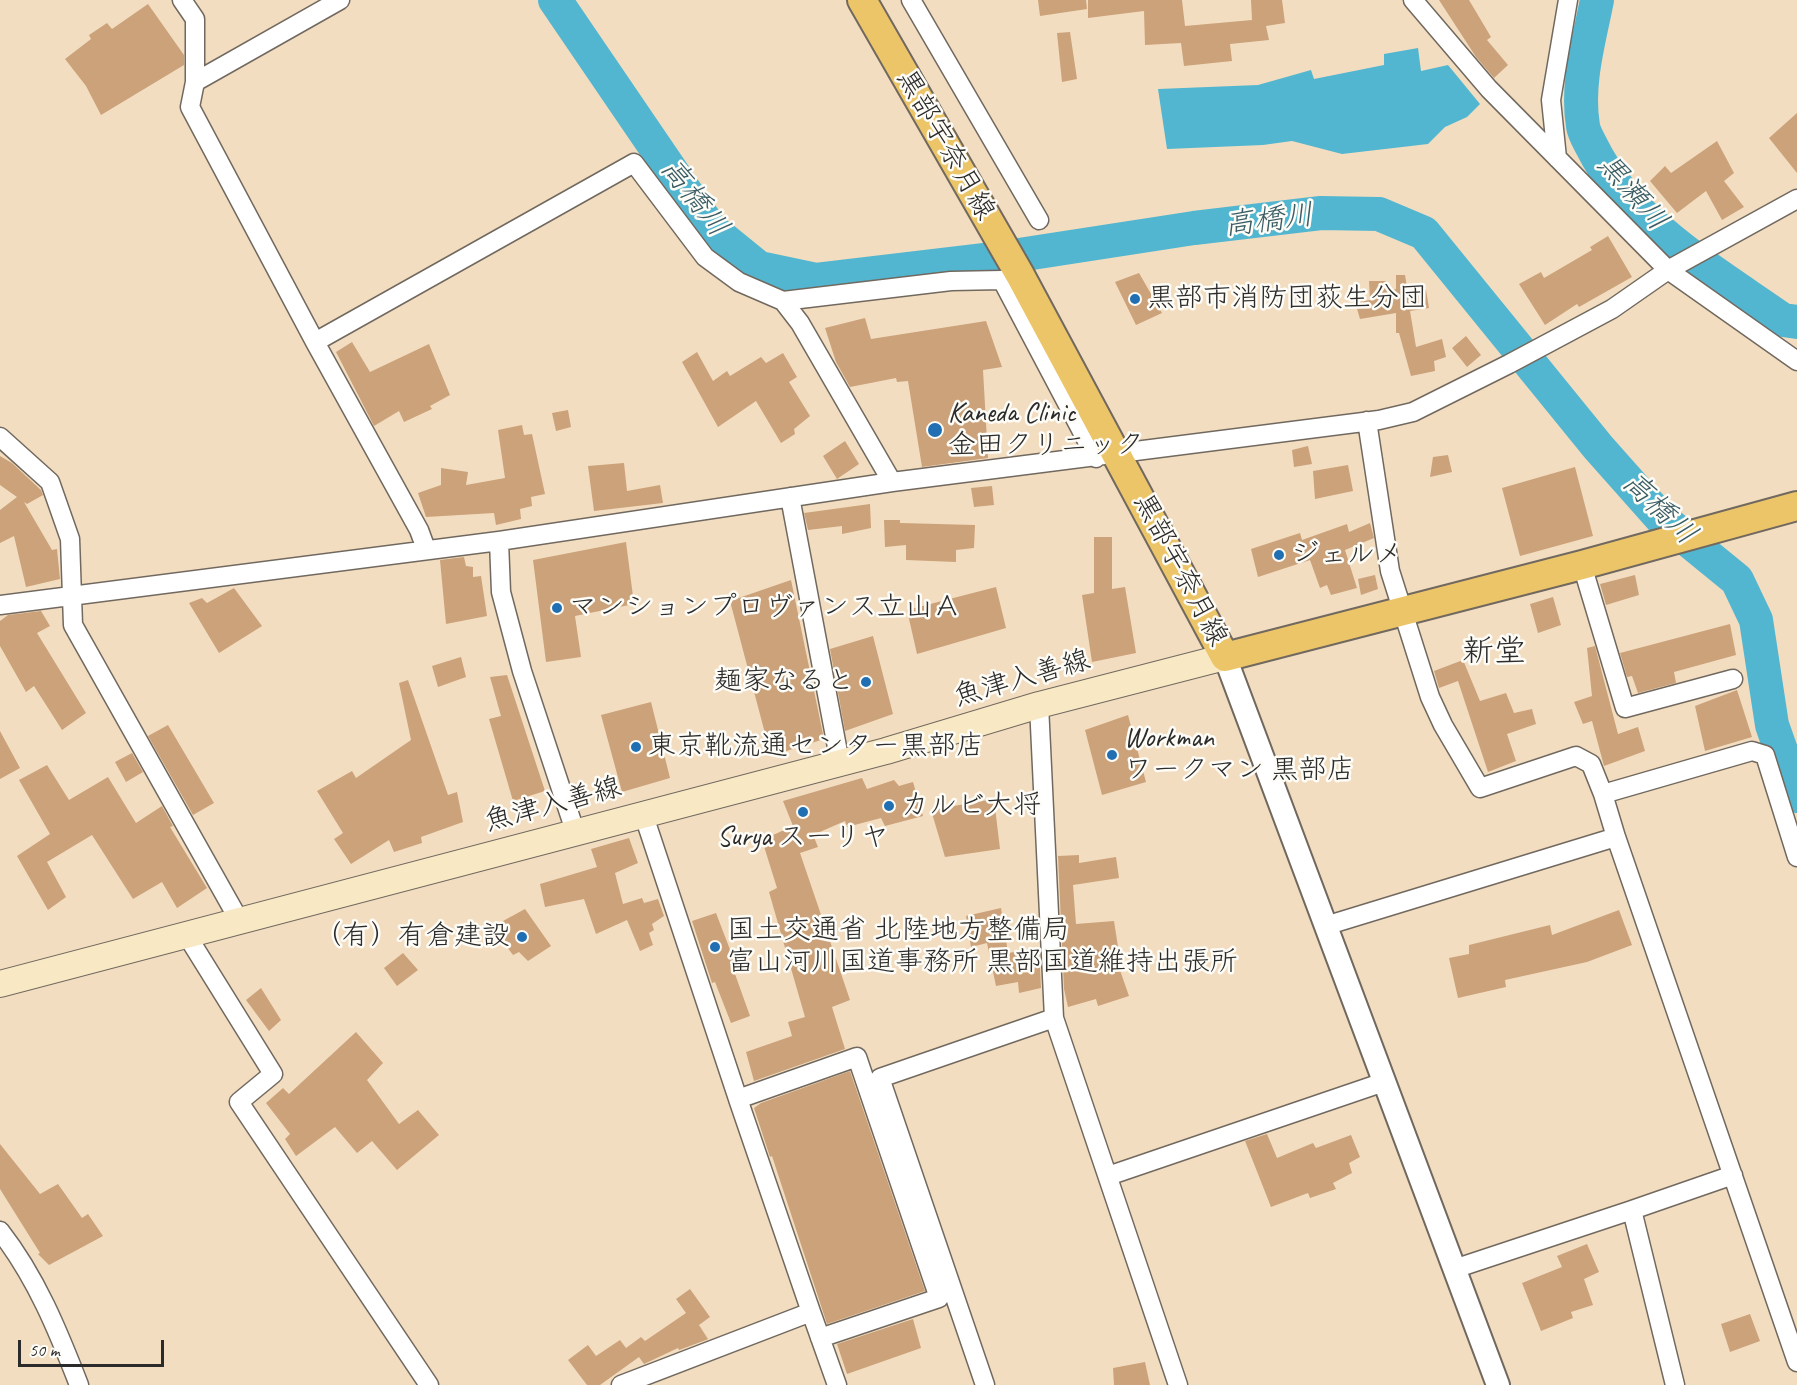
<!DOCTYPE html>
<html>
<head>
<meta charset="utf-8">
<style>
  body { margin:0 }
  #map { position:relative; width:1797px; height:1385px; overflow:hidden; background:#f3ddc0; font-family:Caveat,sans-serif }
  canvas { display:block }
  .scale { position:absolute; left:18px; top:1340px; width:146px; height:27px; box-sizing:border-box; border:3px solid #2b2b2b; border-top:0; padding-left:8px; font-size:18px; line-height:21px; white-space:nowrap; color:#2b2b2b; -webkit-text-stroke:4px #fdfcf7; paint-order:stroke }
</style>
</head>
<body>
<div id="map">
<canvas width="1797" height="1385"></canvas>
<div class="scale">50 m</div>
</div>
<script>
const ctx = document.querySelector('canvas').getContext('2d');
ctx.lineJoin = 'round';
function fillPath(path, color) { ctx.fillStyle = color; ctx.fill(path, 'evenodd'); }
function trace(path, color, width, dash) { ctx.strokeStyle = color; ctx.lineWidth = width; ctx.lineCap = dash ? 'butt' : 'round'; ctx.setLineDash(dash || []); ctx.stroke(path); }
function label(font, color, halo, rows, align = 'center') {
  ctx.font = font + ' Caveat,"Klee One",sans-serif'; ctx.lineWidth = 5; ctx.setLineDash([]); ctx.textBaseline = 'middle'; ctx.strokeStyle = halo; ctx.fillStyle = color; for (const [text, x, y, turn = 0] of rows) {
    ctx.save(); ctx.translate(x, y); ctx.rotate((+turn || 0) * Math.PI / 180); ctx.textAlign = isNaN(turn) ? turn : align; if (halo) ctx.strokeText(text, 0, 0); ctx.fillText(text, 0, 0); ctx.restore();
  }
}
fillPath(new Path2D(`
  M1418,48L1421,71L1448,65L1480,104L1467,117L1445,127L1428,144L1342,154L1292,141L1263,145L1167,149L1158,89L1258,85L1311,70L1314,79L1384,65V54Z`), '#52b6d1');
trace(new Path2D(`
  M555,0L711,229L759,268L816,280L993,259L1194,228L1321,213L1379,214L1424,233L1598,447L1661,518L1737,580L1756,620L1772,725L1797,796
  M1597,0C1589,41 1576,84 1583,126C1584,133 1589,141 1592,147C1630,224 1715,272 1783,320L1797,322`), '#52b6d1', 34);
fillPath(new Path2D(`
  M1038,0H1086L1087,9L1040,16Z
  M1088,0H1182L1185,26L1252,20L1251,0H1282L1285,23L1266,26L1269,40L1230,44L1232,61L1184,66L1181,43L1145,45L1144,11L1088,18Z
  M1439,0H1469L1491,37L1487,40L1508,65L1494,78L1476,57Z
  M148,4L184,55V65L101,115L86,86L65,59L91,39L89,35L107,23L112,29Z
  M1070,32L1077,79L1062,82L1057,33Z
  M1797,113V173L1769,138Z
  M1717,141L1734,173L1724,181L1744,207L1722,220L1706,191L1677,213L1650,181L1665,166L1671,173Z
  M1608,236L1632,277L1579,307L1577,304L1545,325L1519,284L1541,272L1544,278L1592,250L1590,247Z
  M1139,273L1162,313L1136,325L1115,282Z
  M1396,275H1405L1407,287L1411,286L1412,294L1426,290L1429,308L1410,311L1416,347L1442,339L1446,357L1434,361L1435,371L1411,376L1399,333H1396V313L1360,319L1355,302L1370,300L1369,281H1386L1390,291L1396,289Z
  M865,318L871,339L986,321L1002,367L983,370L988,458L922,467L908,381L897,382L896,378L850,387L836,362L825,328Z
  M1466,336L1481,355L1467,367L1452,348Z
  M352,342L370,372L429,344L450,395L430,406L432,409L404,422L399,411L374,426L336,352Z
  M697,352L713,381L727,371L730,376L761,357L766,363L783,353L797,377L789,382L810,416L794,429L795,434L781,443L756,401L718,427L682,362Z
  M568,410L571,427L556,431L552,413Z
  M522,425L524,435L532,434L545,494L531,497L532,506L520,509L521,519L496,525L494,513L426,517L418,493L441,485V468L468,472L466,485L505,478L498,430Z
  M845,441L859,464L837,479L823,456Z
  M1308,446L1312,464L1294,467L1292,450Z
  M1448,455L1452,472L1430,477L1433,457Z
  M0,456L12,463L41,490L43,495L27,504L24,502L52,550L57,549L60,579L26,587L14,536L0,543V510L17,497L0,485Z
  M624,463L627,491L660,485L663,503L594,511L588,466Z
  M1348,465L1353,491L1315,499L1313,471Z
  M1575,467L1593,536L1520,556L1502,488Z
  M992,486L994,505L974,507L971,488Z
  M870,504L871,528L842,534V526L808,530L804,513Z
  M884,520H900V523L975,525L974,548L956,550V562L906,560V545L885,547Z
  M1370,523L1374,538L1345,550L1357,588L1331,595L1327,585L1320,588L1310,560L1258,577L1251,549L1300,533L1302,540L1347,524L1349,532Z
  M1094,537H1112V589L1125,587L1136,653L1092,662L1082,595L1094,593Z
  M626,542L634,604L575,616L581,657L546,662L533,560Z
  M464,557L466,566L473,567V577L481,576L487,616L446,624L440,560Z
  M1375,575L1378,589L1361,595L1358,579Z
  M1635,575L1639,595L1606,605L1600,584Z
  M791,580L824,739L771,756L730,601Z
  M996,587L1006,628L917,654L907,610Z
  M234,588L262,626L219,653L189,603L202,598L207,603Z
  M1553,597L1561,625L1538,633L1530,604Z
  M41,611L50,626L37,633L86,713L62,730L34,686L26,692L0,646V621L8,615Z
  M1730,624L1736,655L1674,672L1676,683L1638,693L1632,676L1627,677L1620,653Z
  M873,636L893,714L845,731L830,649Z
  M1595,646L1618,734L1638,727L1645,751L1604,766L1592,721L1583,724L1574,702L1592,696L1587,648Z
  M461,657L466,677L438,687L432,666Z
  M1463,660L1480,701L1506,693L1514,713L1532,709L1536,724L1507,734L1516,761L1488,772L1458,681L1439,688L1434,671Z
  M507,675L545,791L513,801L489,719L501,716L490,677Z
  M408,680L448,795L457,792L463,822L421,837L422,843L394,852L389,840L351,864L334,839L343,833L317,791L352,771L356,778L411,740L399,683Z
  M1737,690L1752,737L1705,751L1695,706Z
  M651,702L670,778L622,792L601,715Z
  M1128,715L1146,782L1102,795L1085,730Z
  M168,725L214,803L193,815L148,736Z
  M0,731L20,768L0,779Z
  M132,753L143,772L126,782L115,762Z
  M47,765L69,800L108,777L136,823L162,806L173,826L170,827L207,888L177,908L162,882L133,899L92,835L47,862L66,897L48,910L17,856L50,834L19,780Z
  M862,778L867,789L894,780L899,786L913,782L923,816L885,826L881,818L847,827L845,821L813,835L818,847L800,853L850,1000L832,1007L845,1049L754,1081L746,1052L792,1036L788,1022L805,1017L769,892L777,888L762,840L793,826L783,801Z
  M994,799L1000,849L945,857L931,810Z
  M629,838L638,863L615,873L623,904L642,898L644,903L658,899L664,916L652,924L654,930L649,933L653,945L640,951L627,920L596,934L584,899L545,907L540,884L597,867L591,849Z
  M1079,855V863L1116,857L1119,878L1073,885L1076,924L1114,921L1119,953H1114L1129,996L1098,1006L1096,999L1068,1007L1064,989L1058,856Z
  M1001,908L1008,953L1039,948L1041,988L1019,993L1018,982L996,986L987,943L971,947L966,916Z
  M525,909L551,946L528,961L519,952L513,955L492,927Z
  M1619,910L1632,945L1587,962L1505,980L1506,987L1458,998L1449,958L1469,954V945L1550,925L1552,935Z
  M716,913L739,973L735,974L750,1016L731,1023L715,982L712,983L692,921Z
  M403,953L418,970L397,986L384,968Z
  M261,988L281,1020L269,1031L246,1000Z
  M356,1032L383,1063L367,1080L399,1124L418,1110L439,1135L397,1170L372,1141L357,1153L335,1127L296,1156L285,1139L290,1134L266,1103L283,1088L289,1094Z
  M850,1071L925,1291L827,1324L772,1156L770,1157L754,1108L761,1103Z
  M1267,1134L1277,1158L1313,1143L1316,1148L1351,1135L1360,1157L1349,1163L1352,1173L1333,1183L1336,1189L1310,1198L1308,1193L1271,1207L1245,1141Z
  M0,1144L40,1194L58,1184L82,1218L88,1214L103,1236L49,1265L38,1254L40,1253L0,1189Z
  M1587,1244L1599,1272L1584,1279L1593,1305L1571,1312L1573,1318L1541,1331L1522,1283L1562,1267L1557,1256Z
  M690,1289L710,1317L699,1325L708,1339L706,1340L679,1350L678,1348L644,1364L639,1357L600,1385H587L568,1360L588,1345L596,1356L620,1340L626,1348L641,1337L645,1341L686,1313L676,1299Z
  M1750,1314L1760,1341L1730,1352L1721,1324Z
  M913,1319L921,1348L847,1374L837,1344Z
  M1145,1362L1150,1385H1114L1113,1368Z`), '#cba27a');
const minor = new Path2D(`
  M182,0L195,19V82L190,107L315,342L419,530L426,549
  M911,0L1039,220
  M1413,0L1489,89L1668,270L1797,361
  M195,82L340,0
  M1557,158L1551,100L1568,0
  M783,301L951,281L1002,280L1096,458
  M315,342L634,163L705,257L739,282L783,301L800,323L892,482
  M1367,421L1390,571L1430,697L1443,725L1480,788L1576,756L1591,764L1603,794
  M0,437L50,482L70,539L73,625L239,920
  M790,497L840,763
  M499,541L501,592L522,671L575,831
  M1582,565L1625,708L1733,679
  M0,605L499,541L892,482L1379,420L1413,412L1509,364L1612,309L1668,270L1797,199
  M1039,705L1054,1018L1178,1385
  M643,813L738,1099
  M1616,837L1603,794L1752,751L1765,755L1797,857
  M1325,926L1616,837L1797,1362
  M186,934L273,1074L239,1102L429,1385
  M1108,1176L1384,1082
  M0,1231C36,1277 58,1331 79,1385
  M1454,1269L1632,1210
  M820,1338L939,1298L857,1057L738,1099L811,1312L837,1385
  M621,1385L811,1312
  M985,1385L880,1078L1054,1018
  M1675,1385L1632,1210L1733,1175`);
const tertiary = new Path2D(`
  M1225,657L1498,1385`);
const secondary = new Path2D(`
  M0,984L886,751L1039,705L1225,657`);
const primary = new Path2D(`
  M862,0L1020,275L1225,657L1582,565L1797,506`);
trace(minor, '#71695f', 21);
trace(tertiary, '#71695f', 26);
trace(secondary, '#71695f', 28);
trace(primary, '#71695f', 32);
trace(minor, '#fff', 18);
trace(tertiary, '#fff', 22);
trace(secondary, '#f8e8c3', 26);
trace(primary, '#edc569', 28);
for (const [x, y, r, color] of [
  [1135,299,6,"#1f6fb2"],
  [935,430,8,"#1f6fb2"],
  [1279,555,6,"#1f6fb2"],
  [557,608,6,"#1f6fb2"],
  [866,682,6,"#1f6fb2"],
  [636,747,6,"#1f6fb2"],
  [1112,755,6,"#1f6fb2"],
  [889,806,6,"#1f6fb2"],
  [803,812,6,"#1f6fb2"],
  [522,937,6,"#1f6fb2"],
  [715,947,6,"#1f6fb2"]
]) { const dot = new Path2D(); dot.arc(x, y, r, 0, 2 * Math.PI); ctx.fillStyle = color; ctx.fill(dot); trace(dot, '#fdfcf7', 2); }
label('28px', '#2b2b2b', '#fdfcf7', [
  ["黒部宇奈月線",945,145,60],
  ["黒部宇奈月線",1180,570,62],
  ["魚津入善線",1022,679,-16],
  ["魚津入善線",553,805,-15]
]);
label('28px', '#2b2b2b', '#fdfcf7', [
  ["黒部市消防団荻生分団",1147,299],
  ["Kaneda Clinic",948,414],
  ["金田クリニック",948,446],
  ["ジェルメ",1291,555],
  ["マンションプロヴァンス立山Ａ",569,608],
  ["麺家なると",854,682,"right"],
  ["Workman",1124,739],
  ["ワークマン 黒部店",1124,771],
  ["東京靴流通センター黒部店",648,747],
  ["カルビ大将",901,806],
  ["Surya スーリヤ",803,838,"center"],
  ["国土交通省 北陸地方整備局",727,931],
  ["富山河川国道事務所 黒部国道維持出張所",727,963],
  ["（有）有倉建設",510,937,"right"]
], 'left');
label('italic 30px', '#395c65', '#fdfcf7', [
  ["黒瀬川",1632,193,49],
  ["高橋川",694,198,52],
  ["高橋川",1269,221,-7],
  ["高橋川",1659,509,44]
]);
label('32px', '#2b2b2b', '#fdfcf7', [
  ["新堂",1494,653]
]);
</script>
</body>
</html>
